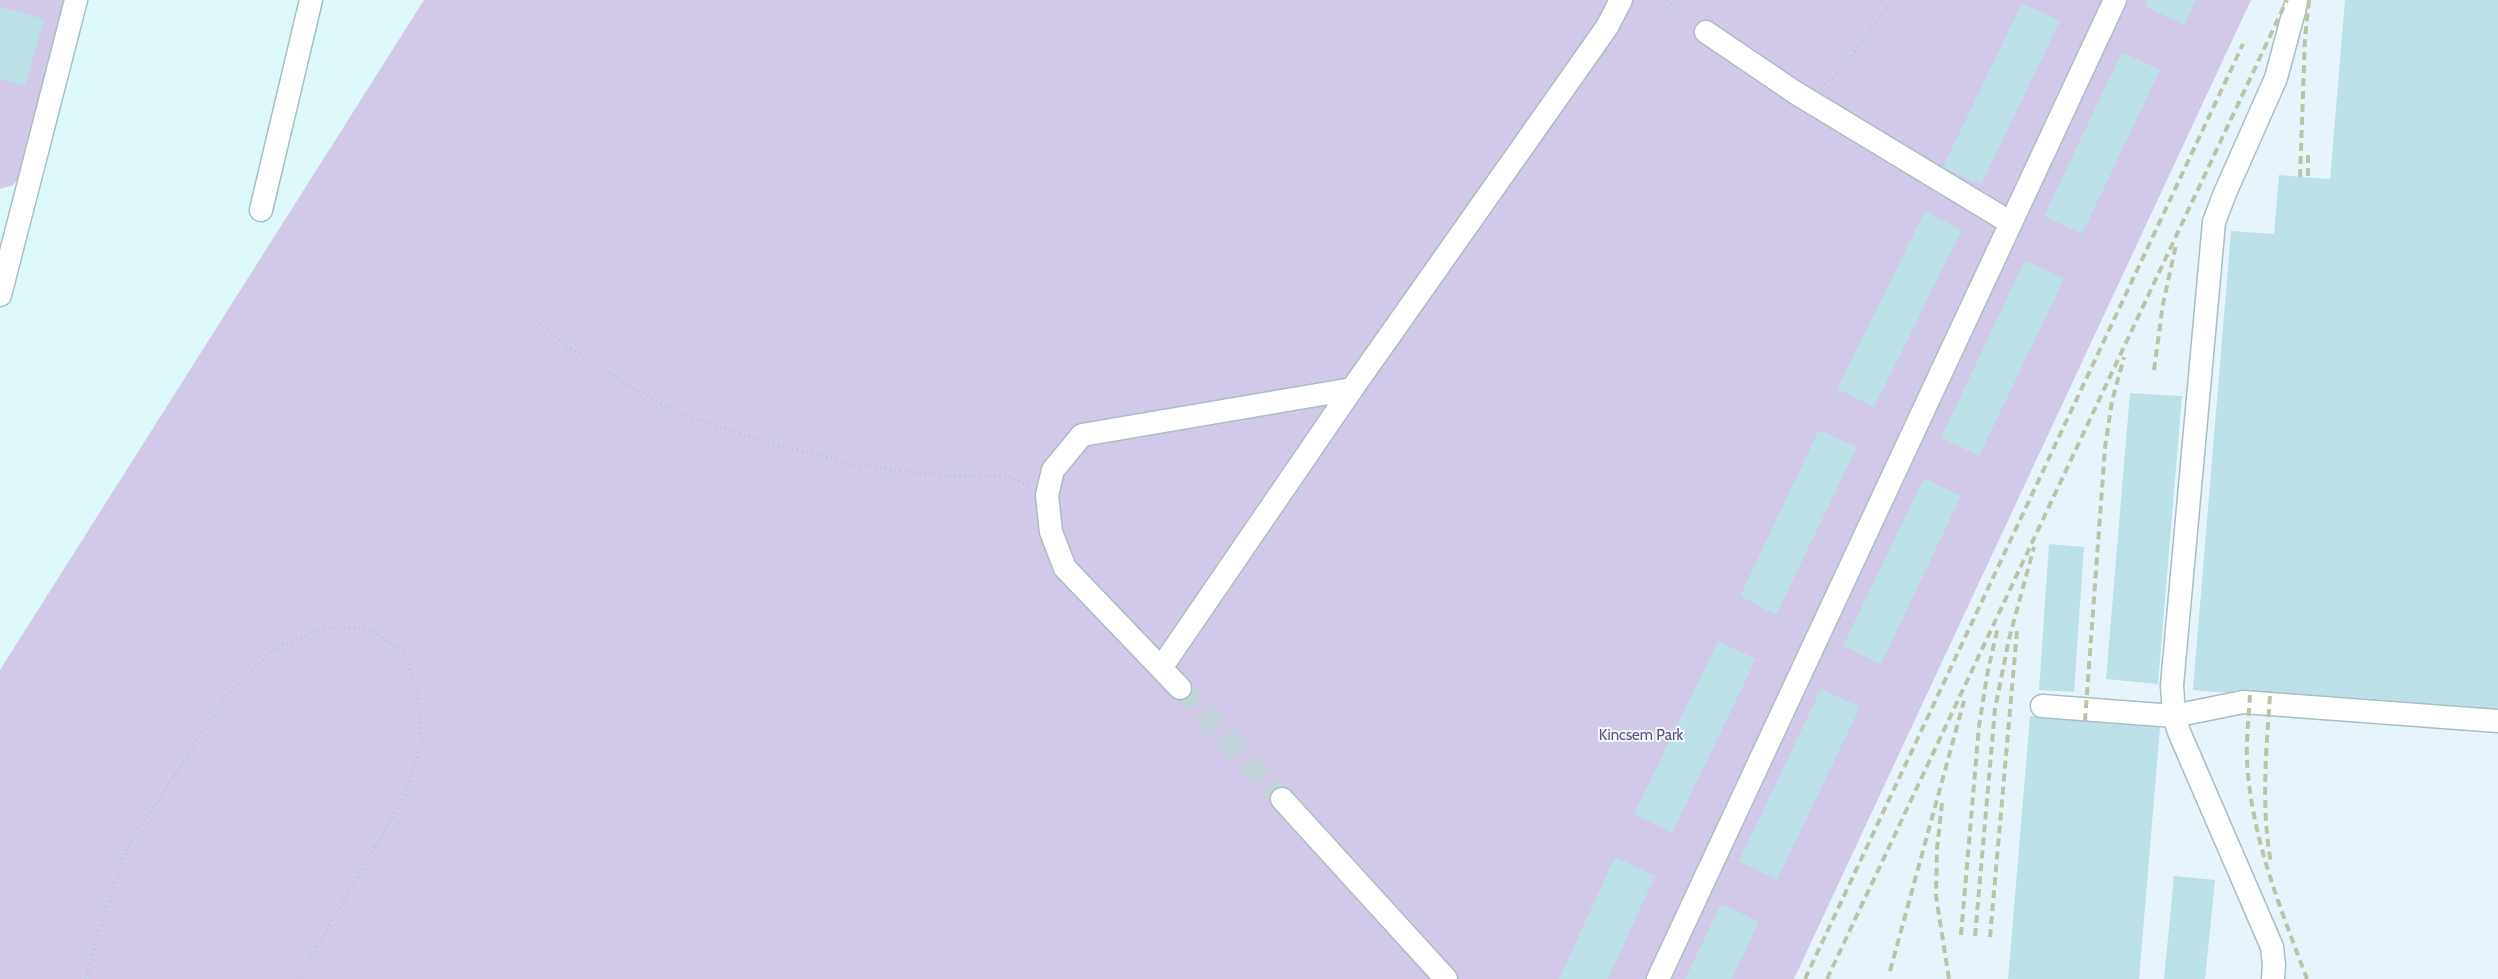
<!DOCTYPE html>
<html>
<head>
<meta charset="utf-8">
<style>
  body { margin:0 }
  canvas { display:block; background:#e8f4fb }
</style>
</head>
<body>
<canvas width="2498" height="979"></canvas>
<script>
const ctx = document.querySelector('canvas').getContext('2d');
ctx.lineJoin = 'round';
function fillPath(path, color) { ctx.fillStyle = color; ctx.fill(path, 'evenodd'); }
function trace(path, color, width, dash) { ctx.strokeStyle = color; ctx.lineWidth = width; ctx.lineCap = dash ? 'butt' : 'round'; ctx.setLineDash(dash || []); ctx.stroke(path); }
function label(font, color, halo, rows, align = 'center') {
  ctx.font = font + ' Cabin,sans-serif'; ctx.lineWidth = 4; ctx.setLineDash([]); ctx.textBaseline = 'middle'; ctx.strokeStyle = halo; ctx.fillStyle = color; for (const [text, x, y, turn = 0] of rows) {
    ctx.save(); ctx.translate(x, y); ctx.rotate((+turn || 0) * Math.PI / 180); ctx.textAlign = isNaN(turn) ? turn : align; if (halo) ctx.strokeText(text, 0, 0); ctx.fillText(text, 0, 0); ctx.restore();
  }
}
fillPath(new Path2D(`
  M0,0H424L0,670Z`), '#ddf9fa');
fillPath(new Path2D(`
  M0,0H65L21,176L13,185L0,189Z
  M424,0H2251L1794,979H0V670Z`), '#d2c8e7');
fillPath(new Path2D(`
  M2147,0H2196L2184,25L2145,6Z
  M2345,0H2498V715L2193,690L2231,231L2274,234L2279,175L2330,179Z
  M2022,3L2060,21L1981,185L1943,167Z
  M0,7L44,19L25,86L0,79Z
  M2122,52L2160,70L2082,234L2044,216Z
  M1925,211L1962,230L1874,407L1837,389Z
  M2025,260L2064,279L1979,456L1941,438Z
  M2130,393L2182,396L2158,684L2106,679Z
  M1819,430L1857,447L1776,615L1740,596Z
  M1924,478L1961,496L1881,664L1843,646Z
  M2049,544L2084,547L2074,692L2039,690Z
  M1718,641L1756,659L1672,833L1634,814Z
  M1821,689L1860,707L1777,880L1739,861Z
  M2030,716L2160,727L2139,979H2008Z
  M1615,857L1655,876L1608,979H1559Z
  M2174,876L2215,880L2205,979H2164Z
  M1721,904L1759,922L1732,979H1685Z`), '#bbe1e7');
trace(new Path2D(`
  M1180,688L1282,799`), '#c2d3d9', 22, [22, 11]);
const minor = new Path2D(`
  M1706,32L1796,93L2011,223
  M261,210L311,0
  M0,295L76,0
  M1161,668L1352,389
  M1180,688L1065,568L1051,532L1047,495L1053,470L1082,435L1352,389L1607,27L1621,0
  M2042,706L2174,716L2243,702L2498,721
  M1282,799L1446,979
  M1658,979L2115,0
  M2273,979L2274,965L2272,947L2179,732L2174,716L2172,685L2214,222L2225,193L2276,78L2297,0`);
trace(minor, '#a7bfc4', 25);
trace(new Path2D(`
  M1667,0L1690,19
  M1824,84L1838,74L1892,0
  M539,324L567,346L615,377L680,414L759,440L856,465L936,475L1010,477L1029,486
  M86,979L95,942L127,847L227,695L275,648L322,629L367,628L404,652L417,692L422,739L406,794L298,979`), '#a5cdd3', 3, [1, 4]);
trace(minor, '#fff', 22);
trace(new Path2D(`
  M2308,155V177
  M2300,177L2305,38L2309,0
  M2154,370L2163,304L2176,245
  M2250,695C2249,716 2246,738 2247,760C2251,837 2280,907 2307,979
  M2270,696C2266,753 2261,807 2271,863
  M2085,721L2105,448L2112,401L2124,357
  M1942,803L1937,849L1936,896L1949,979
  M1961,935L1979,726L1988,670L1998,627
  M1975,936L1995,709L2009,639L2034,547
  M1990,937L2017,631
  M1890,971L1964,701
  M1805,979L2243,44
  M1827,979L2287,0`), '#bcc4a7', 4, [8, 5]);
label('15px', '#654d82', '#eef8fd', [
  ["Kincsem Park",1641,736]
]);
</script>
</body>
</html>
